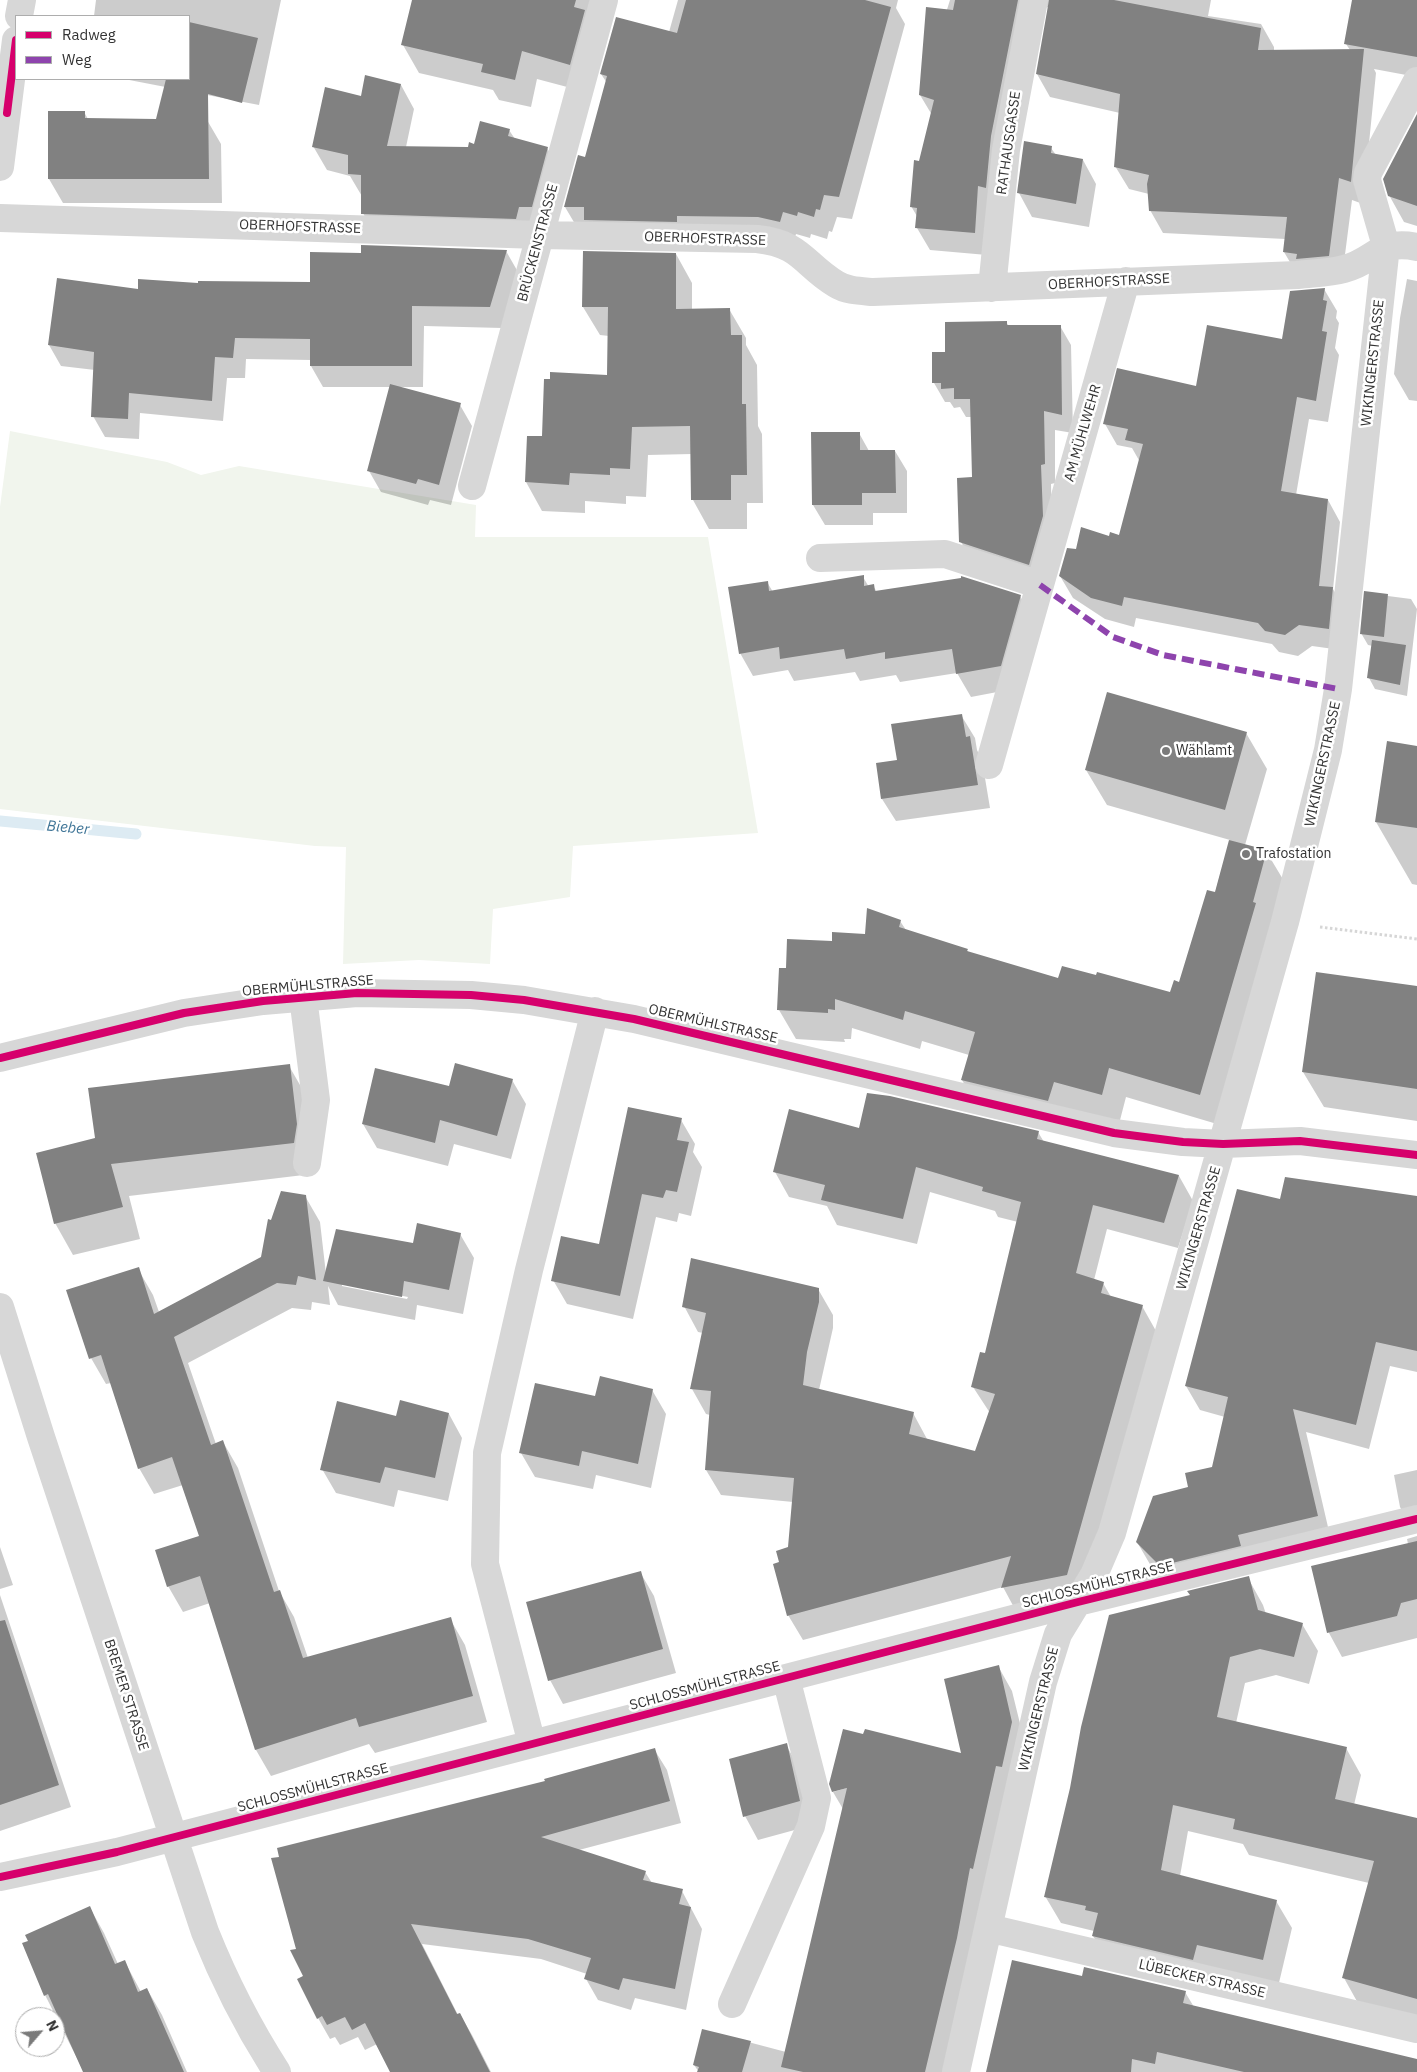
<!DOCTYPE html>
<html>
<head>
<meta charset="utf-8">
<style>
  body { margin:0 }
  #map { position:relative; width:1417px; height:2072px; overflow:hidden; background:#fff; font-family:"IBM Plex Sans",sans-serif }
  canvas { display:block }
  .legend { position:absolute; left:15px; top:15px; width:175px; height:65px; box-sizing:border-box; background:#fff; border:1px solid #adadad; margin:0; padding:6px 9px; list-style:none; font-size:15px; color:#333 }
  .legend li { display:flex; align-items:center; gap:10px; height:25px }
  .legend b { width:25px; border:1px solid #adadad }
  .north { position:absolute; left:15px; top:2007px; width:50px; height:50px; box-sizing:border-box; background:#fff; border:1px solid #adadad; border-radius:50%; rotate:63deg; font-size:14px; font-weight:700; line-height:20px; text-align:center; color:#333 }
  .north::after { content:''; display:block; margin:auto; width:18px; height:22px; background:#7a7a7a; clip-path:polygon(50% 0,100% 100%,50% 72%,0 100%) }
</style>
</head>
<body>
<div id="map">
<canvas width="1417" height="2072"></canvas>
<ul class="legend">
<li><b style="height:6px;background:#d6006c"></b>Radweg</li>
<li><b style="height:6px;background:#8e44ad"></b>Weg</li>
</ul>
<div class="north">N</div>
</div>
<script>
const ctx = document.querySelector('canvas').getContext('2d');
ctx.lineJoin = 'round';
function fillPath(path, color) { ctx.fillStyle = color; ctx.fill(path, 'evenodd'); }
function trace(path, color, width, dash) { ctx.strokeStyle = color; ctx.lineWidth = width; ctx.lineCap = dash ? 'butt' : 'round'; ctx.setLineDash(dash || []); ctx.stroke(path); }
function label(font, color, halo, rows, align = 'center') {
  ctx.font = font + ' "IBM Plex Sans",sans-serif'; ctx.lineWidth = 5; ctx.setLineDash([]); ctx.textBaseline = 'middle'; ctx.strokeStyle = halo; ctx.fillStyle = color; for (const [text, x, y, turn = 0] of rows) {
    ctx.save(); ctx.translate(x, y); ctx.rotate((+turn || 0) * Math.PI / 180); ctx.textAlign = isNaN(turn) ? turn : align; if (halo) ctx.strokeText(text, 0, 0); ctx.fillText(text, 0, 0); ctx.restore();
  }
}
fillPath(new Path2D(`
  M10,431L167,462L201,475L239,466L476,505L475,537H708L758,833L573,846L570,897L493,909L490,964L419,960L343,964L346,847L315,846L0,809V507Z`), '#f1f5ed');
fillPath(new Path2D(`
  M96,0H281L259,105L124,79H189V16H94Z
  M413,0H599L586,92L537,79L531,107L499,100L493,90L419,73L403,45Z
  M678,0H898L896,8L905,24L852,219L837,217L832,232L829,231L827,239L811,234L810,238L796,234L793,244L578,229L565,207L586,158L607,83L601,74L669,32Z
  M950,0H1211L1208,16L1261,24L1274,47V51L1350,50L1346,44L1354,0H1417V77L1374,69L1376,73L1363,204L1352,200L1342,278L1297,274L1284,252L1285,239L1163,233L1150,210L1149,194L1129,189L1115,166L1120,113L1050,97L1037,74L1050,7L1041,8L987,255L930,250L917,228L918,218L911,206L932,115L920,95Z
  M401,85L414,109L406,147L469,148L509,130L515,139L547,148L561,172L545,231L376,237L363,213V198L350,176L327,170L313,146L362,97Z
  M84,112L88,119L207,120L221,144L222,203H63L49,179Z
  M1417,117V226L1404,222L1389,195Z
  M1051,148L1056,155L1083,160L1096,184L1089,227L1032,217L1019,193Z
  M506,251L518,272L502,328L424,326L423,387H397L460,405L472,426L451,505L430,500L428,505L381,492L369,471L390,387H323L311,366V360L246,359L245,378H227L223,421L140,413L139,439L105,437L93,416L95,370L61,366L49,345L139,290L199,284L311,283L363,254Z
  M676,254L692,283V310L729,309L746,338V345L757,365L758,426L762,434L763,503H747V529H709L693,500L692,454L648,455L646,497L626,496V504L585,501V513L542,511L526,482L543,438L608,377L609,336L600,335L583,307Z
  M1407,279L1417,281V401L1409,400L1394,374L1400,318Z
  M1324,289L1337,311L1336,318L1339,323L1335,348L1339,355L1328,422L1309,419L1296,495L1328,500L1340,522L1333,589L1345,610L1341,650L1312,646L1298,656L1279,652L1272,644L1136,618L1134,627L1105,619L1073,598L1060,576L1077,550L1109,537H1120L1140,462L1132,448L1117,445L1105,424L1197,388L1283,340Z
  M1006,322L1009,326H1060L1071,345L1073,433L1055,430V483L1051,484L1052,536L1040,584L972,561L961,542L974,478L972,417H966L960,407L954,408L950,402H945L934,383L947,353Z
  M859,433L869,451H895L907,471V513H873V525H825L813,505Z
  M863,577L869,587L873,586L877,592L962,579L1020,596L1033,619L1013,689L971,697L957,673L900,682L896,675L860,681L855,672L794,681L788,670L753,676L740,653L767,582L773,592Z
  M1365,593L1411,599L1417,609L1407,696L1375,689L1369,678L1373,646L1368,645L1361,633Z
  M961,715L975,738L977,750L982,760L990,808L896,821L882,799L898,761Z
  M1246,733L1267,769L1245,845L1266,851L1284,881L1217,1124L1126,1097L1119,1124L979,1110L962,1080L969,1055L922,1041L920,1049L852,1028L851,1039H844L845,1042L796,1039L779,1010L787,969L833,942L867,935L900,921L906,930L967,950L969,953L1059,979L1171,994L1180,983L1215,893L1230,840L1107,805L1086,770Z
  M1417,747V885L1412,884L1376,822Z
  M1417,987V1121L1324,1107L1303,1072Z
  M289,1066L307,1097L312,1174L129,1196L140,1239L73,1255L55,1223L96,1139Z
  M512,1080L526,1104L511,1159L454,1144L448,1166L377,1148L363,1124L450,1088Z
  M681,1120L695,1144L693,1152L702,1167L691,1216L679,1213L677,1222L656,1217L633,1319L567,1304L553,1280L600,1246Z
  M859,1129L1038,1132L1044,1142L1179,1176L1193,1201L1178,1248L1107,1229L1094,1280L1103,1283L1111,1297L1142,1306L1156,1331L1082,1601L1017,1613L1003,1587L803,1640L788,1615L780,1563L789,1548L793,1502L721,1495L706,1470L710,1415L706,1414L692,1389L703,1333L698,1332L684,1306L818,1289L833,1315V1328L819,1390L913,1413L927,1439L976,1453L990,1413L973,1387L986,1355L1018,1222L998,1217L995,1211L930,1192L917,1244L837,1225L827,1206L789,1197L775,1172Z
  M305,1196L320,1222L326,1274L414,1245L460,1234L474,1258L463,1314L417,1305L415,1320L338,1305L328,1286L330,1305L312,1302L311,1310L292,1308L188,1363L216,1444L223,1442L238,1468L279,1591L294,1617L308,1658L450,1619L465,1645L487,1722L375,1753L369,1744L271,1776L256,1750L210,1603L183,1612L168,1586L200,1537L183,1485L154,1494L139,1468L111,1383L106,1384L91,1358L138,1269L153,1295L159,1312L262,1257L272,1221ZM342,1284L408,1297L407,1299L342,1286Z
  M1417,1197V1372L1390,1366L1369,1449L1306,1432L1331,1540L1175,1589L1151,1566L1137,1542L1190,1488L1213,1468L1225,1417L1200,1410L1186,1386L1280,1201Z
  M652,1390L666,1414L651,1488L596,1475L593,1489L535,1477L521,1453L596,1397Z
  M449,1414L462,1438L448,1501L398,1490L394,1507L336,1493L322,1469L397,1417Z
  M1417,1470V1531H1414L1400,1507L1394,1475Z
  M1417,1536V1638L1342,1657L1329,1633L1313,1567L1408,1544L1407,1539Z
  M0,1547L13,1585L0,1589Z
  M640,1572L654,1596L676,1673L563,1704L550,1680Z
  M1248,1578L1263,1605L1266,1614L1302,1624L1318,1651L1309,1684L1276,1675L1245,1683L1236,1723L1346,1748L1361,1775L1354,1805L1417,1819V2021L1359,2005L1344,1978L1369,1883L1249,1855L1243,1844L1188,1831L1180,1876L1276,1901L1292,1928L1278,1987L1109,1963L1093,1936L1094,1931L1061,1923L1045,1896L1191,1596Z
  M0,1595L71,1807L0,1831Z
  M998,1666L1012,1691L1026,1748L945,2072H699L694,2065L703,2030L786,2052L843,1809L833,1792L962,1754Z
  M786,1745L800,1769L813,1825L758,1840L745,1816Z
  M654,1749L667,1770L681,1823L579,1850L645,1872L652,1883L682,1891L702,1929L686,2010L635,1998L631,2010L598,2000L586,1979L587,1974L541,1959L422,1944L458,2015L460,2014L472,2035L491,2072H391L377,2044L365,2050L358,2037L340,2045L335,2037L330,2039L318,2018L297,1950L546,1781Z
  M90,1908L104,1933L118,1964L125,1962L141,1992L147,1989L162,2015L187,2072H84L45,1995Z
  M1083,1978L1185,1992L1194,2007L1417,2061V2072H988Z`), '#0003');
trace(new Path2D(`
  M0,821L136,834`), '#ddebf3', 11);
fillPath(new Path2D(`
  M412,0H576L574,7L585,10L570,65L522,51L515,80L481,72L483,64L401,45Z
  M686,0H865L891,7L839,197L824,195L820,210L816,209L814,217L798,212L797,216L783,212L780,222L758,217L677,216V222L584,220V207H564L578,155L585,157L607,76L600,74L616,17L677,33Z
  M955,0H1018L991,136L986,188L978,186L975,233L915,228L917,208L910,207L914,160L919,161L934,100L919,95L926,7L953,10Z
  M1049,0H1114L1261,28L1258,50L1364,49L1351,182L1339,178L1329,256L1296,259L1297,254L1283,252L1287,217L1149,211L1147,184L1149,175L1114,167L1120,94L1036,74Z
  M1352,0H1417V57L1344,44Z
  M189,22L258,38L242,103L208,94L209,179H48V111H85V118L156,119L166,79H189Z
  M365,75L401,84L387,146L468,147L469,142L474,144L480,121L510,129L508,136L548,147L532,207H519L516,219L361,214V175L348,174V155L312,147L325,87L361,96Z
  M1417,114V206L1388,196L1383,179Z
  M1024,141L1052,146L1051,153L1083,159L1076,204L1017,193Z
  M361,245L507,250L490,307L412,306V366H310V339L235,338L233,358L215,357L212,401L129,393L128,419L91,417L94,352L48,345L57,278L138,289V279L198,283V281L310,282V252L361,253Z
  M583,251L676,253V309L730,308L731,335H742V404H746L747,475H731V500H691L690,426L632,427L630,469L610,468V475L570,473L569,485L525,482L527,436H542L544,379H550V372L607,375L608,307H582Z
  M1325,288L1323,300L1327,301L1322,331L1327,332L1316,401L1297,397L1281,491L1328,499L1319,586L1333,587L1329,629L1299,625L1285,635L1265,631L1258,623L1124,597L1122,606L1091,598L1059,576L1067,548L1076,549L1081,527L1109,536L1110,532L1119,535L1143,444L1125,440L1128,429L1103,424L1117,368L1196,386L1207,325L1282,339L1290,291Z
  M1007,321V325H1061L1062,415L1044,411L1045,464L1041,465L1043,516L1029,565L959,542L957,478L972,477L970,399H954V388L941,389V383H932V352H945V322Z
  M390,384L461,403L439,485L418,479L416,484L367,471Z
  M811,432H860V450H895L896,493H862V505H812Z
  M864,575V586L874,584L875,591L961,578V576L1021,595L1001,666L956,674L952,649L885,659V652L846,659L844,649L780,659L779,647L739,654L728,587L768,581L769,591Z
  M1364,591L1388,594L1384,637L1360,634Z
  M1372,640L1406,645L1400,685L1367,678Z
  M1107,692L1247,732L1225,810L1085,770Z
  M962,714L966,737L970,736L978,785L881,799L876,763L897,760L891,724Z
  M1387,741L1417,746V828L1375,822Z
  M1229,840L1267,850L1253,902L1256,903L1200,1095L1109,1068L1102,1095L1054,1082L1048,1101L961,1080L975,1032L905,1011L903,1020L835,999V1010L828,1009V1013L777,1010L779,968H786L787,939L832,941V932L865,934L867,908L901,920L899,927L968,949L967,951L1058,978L1062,966L1096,975L1097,972L1170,992L1174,980L1179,982L1207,890L1215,892Z
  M1316,972L1417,986V1089L1302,1072Z
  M455,1063L513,1079L497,1136L440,1120L435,1143L362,1124L375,1068L449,1086Z
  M290,1064L297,1124L294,1143L111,1164L123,1207L54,1224L36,1153L95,1138L88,1088Z
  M867,1093L890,1096L1039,1131L1037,1139L1179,1175L1164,1223L1093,1205L1076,1273L1104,1282L1101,1293L1143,1305L1067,1575L1001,1588L1011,1556L787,1616L773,1564L779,1562L776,1551L788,1547L794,1478L705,1470L711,1391L690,1389L706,1313L682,1307L691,1258L819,1288V1302L807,1352L803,1385L914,1412L909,1434L975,1451L995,1394L971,1387L980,1352L985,1353L1021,1202L982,1191L983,1187L916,1167L903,1219L821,1200L825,1185L773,1172L789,1109L859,1128Z
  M628,1107L682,1118L677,1140L689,1142L677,1192L666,1190L663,1198L642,1194L620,1296L551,1281L561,1236L599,1244Z
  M1285,1177L1417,1196V1351L1376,1342L1356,1425L1293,1409L1318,1516L1238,1535L1241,1546L1160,1566L1136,1542L1153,1496L1188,1487L1185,1473L1212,1467L1228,1397L1185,1386L1237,1189L1280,1199Z
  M281,1191L306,1195L316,1280L298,1276L296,1285L277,1283L174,1337L211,1445L223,1440L274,1592L280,1590L303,1658L451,1617L473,1696L359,1727L356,1718L255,1750L200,1576L167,1587L155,1550L199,1536L172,1457L138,1469L101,1355L89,1359L66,1290L139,1267L154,1314L261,1257L268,1219L271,1220Z
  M417,1223L461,1233L449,1290L404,1281L402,1297L323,1281L336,1229L413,1243Z
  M600,1376L653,1389L638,1464L582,1451L579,1466L519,1453L535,1383L595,1396Z
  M400,1400L449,1413L435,1478L385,1467L380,1483L320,1470L337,1401L396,1416Z
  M1417,1541V1599L1401,1603L1397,1616L1327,1633L1311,1566Z
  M641,1571L663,1649L548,1681L526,1602Z
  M1249,1576L1258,1610L1303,1623L1294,1657L1260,1649L1230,1657L1217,1717L1347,1747L1335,1799L1417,1818V1999L1342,1978L1374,1861L1233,1829L1235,1819L1173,1805L1161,1870L1277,1900L1263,1960L1197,1945L1193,1960L1092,1936L1098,1913L1085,1910L1086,1906L1044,1897L1070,1788L1081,1727L1109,1615L1190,1595L1187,1591Z
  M5,1620L59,1785L0,1805V1621Z
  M999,1665L1012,1722L1002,1767L996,1766L973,1869L970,1868L957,1938L925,2072H803L781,2067L847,1788L832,1792L829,1784L843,1729L863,1734L865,1729L961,1753L944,1679Z
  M787,1743L800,1801L743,1817L729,1759Z
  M655,1748L670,1801L541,1837L646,1871L643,1880L683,1889L679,1904L691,1907L675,1989L623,1978L619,1990L584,1979L591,1958L528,1939L411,1924L457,2014L460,2013L490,2072H390L365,2023L352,2030L345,2017L327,2025L322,2016L317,2019L297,1979L303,1976L290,1950L296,1949L271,1858L279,1857L277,1848L545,1781L544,1779Z
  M90,1906L115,1964L125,1960L138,1992L147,1988L184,2072H83L48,1994L44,1996L22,1943L28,1941L25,1935Z
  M1012,1960L1082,1976L1084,1967L1186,1991L1183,2003L1417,2059V2072H1244L1157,2052L1155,2064L1132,2059L1131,2072H986Z
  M702,2029L751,2041L742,2072H697L699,2067L693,2065Z`), '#818181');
trace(new Path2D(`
  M1320,927L1417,939`), '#d6d6d6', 3, [2.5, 2.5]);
trace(new Path2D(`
  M19,16L22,0
  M0,167L16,40
  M0,218L540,235L757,239C802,244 803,264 836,284C847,291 860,291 873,292L1297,275C1313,273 1329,273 1344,269C1376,261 1378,239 1417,247
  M992,288L1006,150L1034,0
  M472,486L604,0
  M820,558L945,554L1040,585
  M989,765L1126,281
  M303,997L316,1100L307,1163
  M0,1058L184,1013L263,1001L357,993L471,995L524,1000L634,1019L1114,1133L1183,1142L1223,1144L1300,1141L1417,1155
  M0,1307L41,1437L205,1932C225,1982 248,2027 277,2072
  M532,1744L485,1564L487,1453L529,1270L595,1011
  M0,1877L117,1852L1078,1602L1417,1519
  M988,1928L1417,2029
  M732,2004L811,1826L817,1798L786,1678
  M956,2072L1043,1682L1058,1634L1094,1575L1112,1533L1285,922L1328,750L1338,689L1386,246L1367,180L1368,173L1417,81`), '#d7d7d7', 28);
trace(new Path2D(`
  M1040,585L1113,637L1163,655L1338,689`), '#8e44ad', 6, [12, 6]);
trace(new Path2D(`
  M7,113L16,40
  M0,1058L184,1013L263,1001L357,993L471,995L524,1000L634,1019L1114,1133L1183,1142L1223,1144L1300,1141L1417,1155
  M0,1877L117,1852L1078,1602L1417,1519`), '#d6006c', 8);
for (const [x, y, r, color] of [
  [1166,751,5,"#7a7a7a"],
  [1246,854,5,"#7a7a7a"]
]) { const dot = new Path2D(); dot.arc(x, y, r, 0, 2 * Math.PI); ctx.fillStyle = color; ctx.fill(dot); trace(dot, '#fff', 2); }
label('14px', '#333', '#fff', [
  ["RATHAUSGASSE",1009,143,-82],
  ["OBERHOFSTRASSE",300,227,2],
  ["OBERHOFSTRASSE",705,239,2],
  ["BRÜCKENSTRASSE",538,243,-75],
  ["OBERHOFSTRASSE",1109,282,-3],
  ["WIKINGERSTRASSE",1373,363,-84],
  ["AM MÜHLWEHR",1083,433,-74],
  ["WIKINGERSTRASSE",1323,764,-78],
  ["OBERMÜHLSTRASSE",308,986,-5],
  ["OBERMÜHLSTRASSE",713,1024,13],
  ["WIKINGERSTRASSE",1199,1228,-74],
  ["SCHLOSSMÜHLSTRASSE",1098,1585,-14],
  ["SCHLOSSMÜHLSTRASSE",705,1686,-15],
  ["BREMER STRASSE",126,1695,72],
  ["WIKINGERSTRASSE",1039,1709,-76],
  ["SCHLOSSMÜHLSTRASSE",313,1788,-15],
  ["LÜBECKER STRASSE",1202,1979,13]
]);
label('14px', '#333', '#fff', [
  ["Wählamt",1176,751],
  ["Trafostation",1256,854]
], 'left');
label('italic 15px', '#3f7597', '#fff', [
  ["Bieber",68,828,5]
]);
</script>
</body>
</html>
